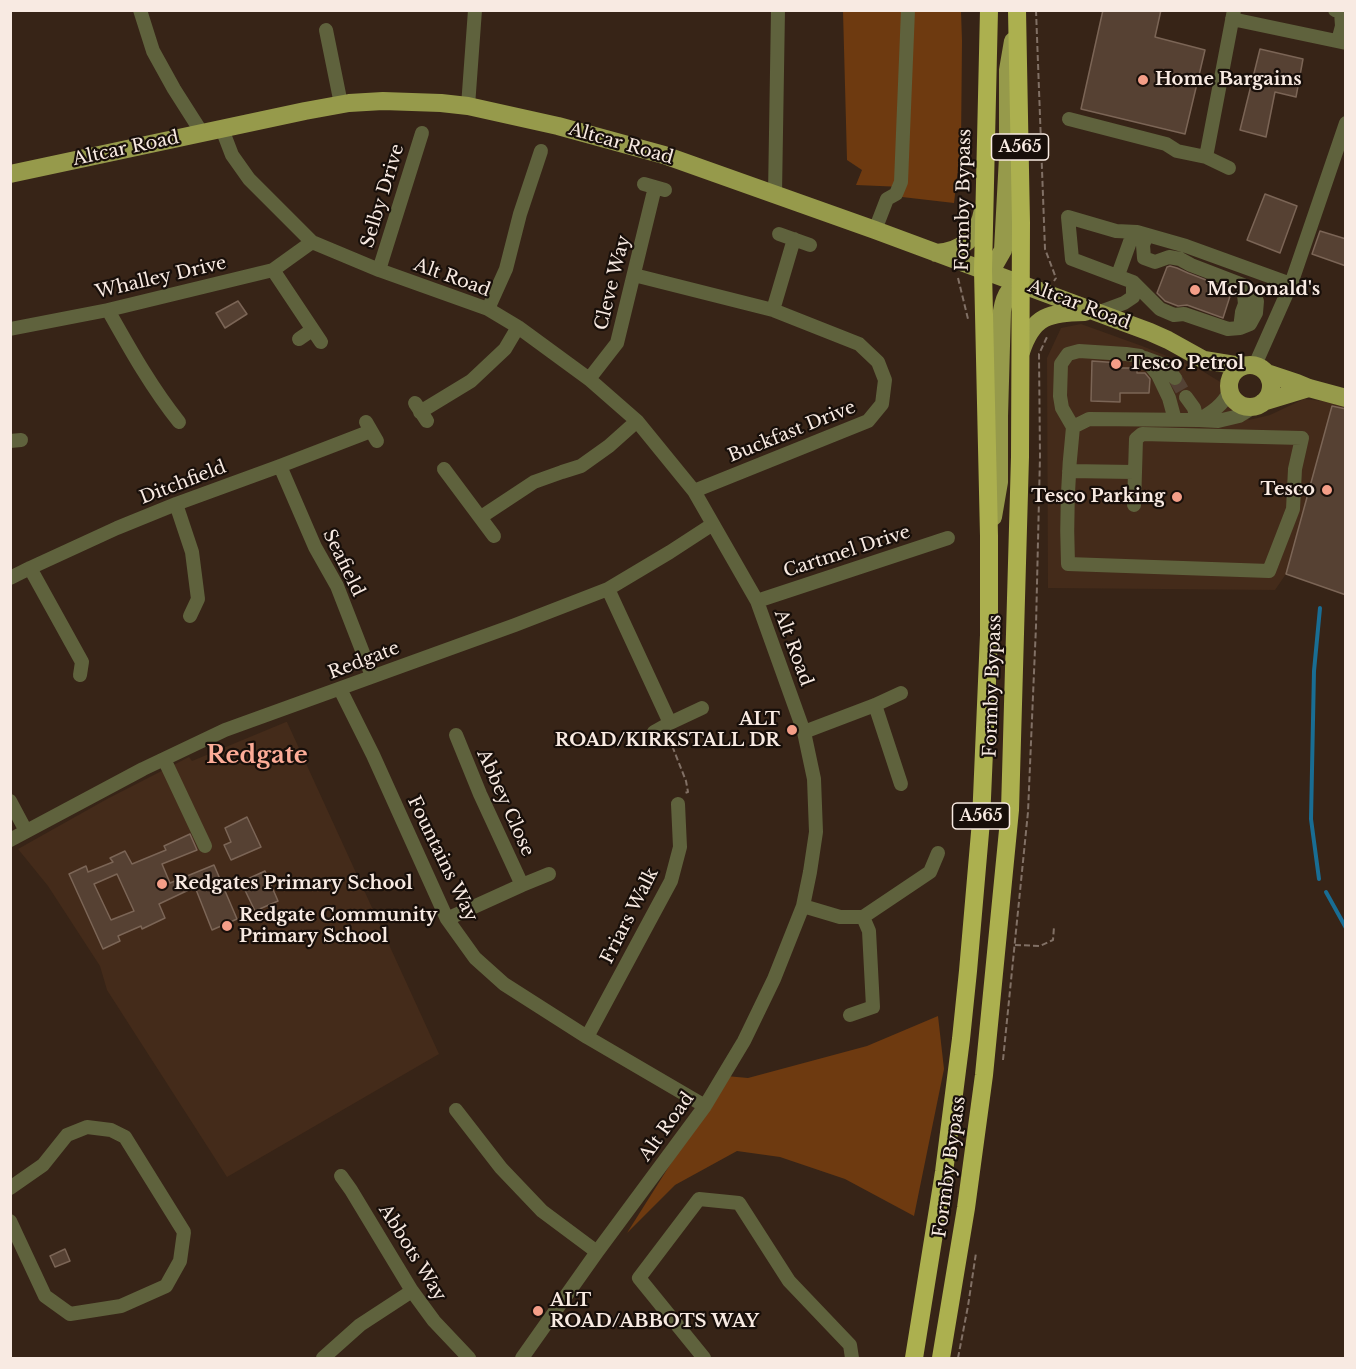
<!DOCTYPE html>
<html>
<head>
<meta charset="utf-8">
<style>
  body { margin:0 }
  #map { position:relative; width:1356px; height:1369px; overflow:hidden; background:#372417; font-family:"Libre Baskerville",serif }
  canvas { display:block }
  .frame { position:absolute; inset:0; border:12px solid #f8eae2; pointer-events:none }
</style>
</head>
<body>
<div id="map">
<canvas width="1356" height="1369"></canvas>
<div class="frame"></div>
</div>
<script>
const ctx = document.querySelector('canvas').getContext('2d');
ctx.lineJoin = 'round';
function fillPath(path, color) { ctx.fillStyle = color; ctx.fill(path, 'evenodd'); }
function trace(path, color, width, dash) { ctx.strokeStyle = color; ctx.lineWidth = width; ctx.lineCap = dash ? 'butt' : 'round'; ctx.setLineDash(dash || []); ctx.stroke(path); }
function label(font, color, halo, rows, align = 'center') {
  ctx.font = font + ' "Libre Baskerville",serif'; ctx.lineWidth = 4.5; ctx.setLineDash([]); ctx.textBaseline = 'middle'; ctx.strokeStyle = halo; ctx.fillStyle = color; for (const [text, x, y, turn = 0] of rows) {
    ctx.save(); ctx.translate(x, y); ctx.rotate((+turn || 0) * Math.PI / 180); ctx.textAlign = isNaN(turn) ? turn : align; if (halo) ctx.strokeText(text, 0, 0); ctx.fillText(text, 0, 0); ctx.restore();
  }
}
fillPath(new Path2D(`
  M1081,324L1142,346L1199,369L1222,383V399L1249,420L1270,415L1304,399L1333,402L1345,406V595L1286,574L1275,590L1048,588L1047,358L1061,328Z
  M286,722H287L439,1054L227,1177L107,990L100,966L48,886L18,849L107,799L189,757L192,761Z`), '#442b1a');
fillPath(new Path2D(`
  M843,11H961L962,41L961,144L954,203L902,197L903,187L856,185L862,170L847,160Z
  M938,1016L944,1069L914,1216L845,1179L780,1157L737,1151L675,1185L627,1233L726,1076L748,1078L867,1046Z`), '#6e3a10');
trace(new Path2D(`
  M1319,879L1311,819L1314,671L1320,608
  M1326,892L1346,928`), '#196d94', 4);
const building = new Path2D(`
  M1103,10H1161L1155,37L1205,50L1185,134L1081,109Z
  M1260,49L1303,59L1296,97L1275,92L1266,137L1240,130Z
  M1265,194L1297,206L1280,253L1247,240Z
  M1320,231L1346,239V266L1312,254Z
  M1170,266L1177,268L1188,273L1232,290L1223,318L1187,305L1178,306L1165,301L1157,293L1167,267Z
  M238,301L247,314L225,328L216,313Z
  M1092,361L1120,363V368H1137V373H1145L1150,379L1149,393H1120V402L1091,401Z
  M1332,406L1346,409V595L1286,574Z
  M247,817L261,847L231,860L224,845L231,842L225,828Z
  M190,834L197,850L162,864L170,883L214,865L237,919L212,930L195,887L159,904L165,918L142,929L141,926L118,936L120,941L103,949L69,874L86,866L88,872L113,862L110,858L125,851L132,864L166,850L164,846ZM117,874L134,911L111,920L94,884Z
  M265,871L278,901L255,911L241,882Z
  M65,1249L70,1261L55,1267L50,1256Z`);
fillPath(building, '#564133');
trace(building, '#7b6556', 1.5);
trace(new Path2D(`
  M1175,378L1186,397`), '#544235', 14, [14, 7]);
trace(new Path2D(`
  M1036,10L1045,249L1056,278L1054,281
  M958,278L968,319
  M669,738L686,781L688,792L685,793
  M1015,945L1040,946L1053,940L1054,927
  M1003,1060L1028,812L1036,626L1040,456L1039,354L1047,337
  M958,1358L968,1306L976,1253`), '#817065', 2, [6, 3]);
trace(new Path2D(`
  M140,10L153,51L174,89L202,133
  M1335,10L1341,12L1342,26L1338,41
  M1232,19L1346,43
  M326,30L341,104
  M468,106L475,10
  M1069,119L1166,144L1177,151L1206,157L1229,168
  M222,129L232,155L249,179L312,242L379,270L488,309L518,327L589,379L637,421L694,491L757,601L804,732L814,779L816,832L810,872L803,906L774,979L744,1041L705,1106L597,1252L522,1358
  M1206,157L1234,10
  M644,184L665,190
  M775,194L778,10
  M875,230L887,199L896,194L901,182L908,10
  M779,234L810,245
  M273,270L321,342
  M379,270L422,133
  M634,275L773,310L859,344L878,362L885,380L882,404L868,421L694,491
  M1118,275L1131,239L1137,232
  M1133,282L1160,309L1174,315L1184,314L1228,329L1240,328L1250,324L1256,313L1257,301L1243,285L1191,265L1180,259L1169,257L1155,262L1144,258L1143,245L1147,235
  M488,309L506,269L520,214L541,151
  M108,310C130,349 151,387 179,422
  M773,310L794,239
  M1097,313L1124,303L1133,297V282L1072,259L1068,217L1116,231L1137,232L1186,246L1291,284
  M1240,328L1242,312L1245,304L1243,285
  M10,329L108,310L273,270L312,242
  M299,339L312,330
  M1145,358L1164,365L1175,378
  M1255,365L1291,284L1346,123
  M589,379L617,343L655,187
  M1186,397L1194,408L1197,420
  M415,403L427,421
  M420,412L471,381L505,349L518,327
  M1199,420C1212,412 1223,405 1229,392
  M366,422L377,441
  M1073,427L1062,408L1060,396L1061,364L1068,354L1079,351L1126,354L1140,356L1150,365L1158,375L1169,398L1175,420
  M10,441L21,440
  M280,466L315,547L337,586L372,676
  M444,469L494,536
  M1069,471L1134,472
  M176,504L192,552L198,599L190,616
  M1134,505L1136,439L1142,434L1302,438L1295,469L1293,509L1269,571L1068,564C1066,518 1068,472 1073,427L1089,419L1199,420L1218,421L1239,416L1257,405
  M481,517L534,482L562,472L581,466L609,446L637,421
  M30,568L82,662L80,675
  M10,578L30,568L117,528L176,504L280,466L371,431
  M608,589L670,723
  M757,601L948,538
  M340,689L373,755L447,919L475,958L504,984L587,1037L705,1106
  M875,705L901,784
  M654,732L670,723L702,708
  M804,732L875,705L901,693
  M456,735L480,794L522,885
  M164,759L205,846
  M10,801L26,831
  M10,840L143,769L225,730L515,625L608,589L670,552L713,524
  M803,906L840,917H863L869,931L873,1007L850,1015
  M863,917L930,872L938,853
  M447,919L522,885L549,874
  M587,1037L671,881L680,847L678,804
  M456,1110L501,1168L542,1211L597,1252
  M341,1176L351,1190L412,1291L434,1321L469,1358
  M10,1188L43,1165L67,1135L87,1127L111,1130L125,1137L184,1232L180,1261L166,1286L121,1306L70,1314L45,1296L10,1221
  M323,1358L360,1325L412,1291
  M704,1358L639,1278L699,1199L739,1203L789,1281L850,1345L852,1358`), '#5f623d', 14);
trace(new Path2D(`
  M10,174L305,111L349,103L383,101L441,103L468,106L558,126L664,155L875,230L1150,332L1168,340L1204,360L1241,366
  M936,253C964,251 978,236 983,210
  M983,270H987L995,264L1003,250L1008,157V70L1013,41
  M1021,352C1033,315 1049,313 1085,312
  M1229 386a21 21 0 1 1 42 0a21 21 0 1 1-42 0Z
  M1267,373L1297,383L1309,388L1346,398
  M1263,402L1309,388
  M993,517L999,482V416L1002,311C1004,299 1008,286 1021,284`), '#969a4b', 18);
trace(new Path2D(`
  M914,1358L944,1172L961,1039L968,971L981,821L989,635V536L983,270L989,10
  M941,1358L966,1208L984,1075L1010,810L1020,457L1021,223L1017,10`), '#acb04f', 18);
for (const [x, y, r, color] of [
  [1143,80,6,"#f49e88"],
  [1195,290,6,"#f49e88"],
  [1116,364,6,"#f49e88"],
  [1327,490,6,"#f49e88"],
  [1177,497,6,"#f49e88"],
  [792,730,6,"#f49e88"],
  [162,884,6,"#f49e88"],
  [227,926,6,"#f49e88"],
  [538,1311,6,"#f49e88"]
]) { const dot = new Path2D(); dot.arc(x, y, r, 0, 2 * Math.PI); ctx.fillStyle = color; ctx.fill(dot); trace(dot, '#180f0a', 2); }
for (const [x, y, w] of [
  [1020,147,57],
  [981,816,57]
]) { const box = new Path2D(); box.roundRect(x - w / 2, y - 13, w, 26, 4.5); ctx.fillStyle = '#180f0a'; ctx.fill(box); trace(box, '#f8eae2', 1.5); }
label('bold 16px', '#f8eae2', null, [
  ["A565",1020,147],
  ["A565",981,816]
]);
label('bold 18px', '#f8eae2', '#180f0a', [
  ["Home Bargains",1155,80],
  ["McDonald's",1207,290],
  ["Tesco Petrol",1128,364],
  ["Tesco",1315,490,"right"],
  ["Tesco Parking",1165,497,"right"],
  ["ALT",780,720,"right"],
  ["ROAD/KIRKSTALL DR",780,741,"right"],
  ["Redgates Primary School",174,884],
  ["Redgate Community",239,916],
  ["Primary School",239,937],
  ["ALT",550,1301],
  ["ROAD/ABBOTS WAY",550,1322]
], 'left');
label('18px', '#f8eae2', '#180f0a', [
  ["Altcar Road",621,144,16],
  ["Altcar Road",126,149,-12],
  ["Selby Drive",383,196,-73],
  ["Formby Bypass",964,200,-89],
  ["Whalley Drive",161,278,-13],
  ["Alt Road",452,278,20],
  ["Cleve Way",613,283,-76],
  ["Altcar Road",1079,305,21],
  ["Buckfast Drive",792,432,-22],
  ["Ditchfield",183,483,-21],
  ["Cartmel Drive",847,552,-18],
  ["Seafield",343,563,64],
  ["Alt Road",793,648,70],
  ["Redgate",364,661,-21],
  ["Formby Bypass",993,686,-88],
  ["Abbey Close",505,803,66],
  ["Fountains Way",442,859,64],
  ["Friars Walk",630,916,-63],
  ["Alt Road",667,1127,-54],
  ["Formby Bypass",950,1167,-82],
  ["Abbots Way",412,1253,58]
]);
label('bold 24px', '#fcac97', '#180f0a', [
  ["Redgate",257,756]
]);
</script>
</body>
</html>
